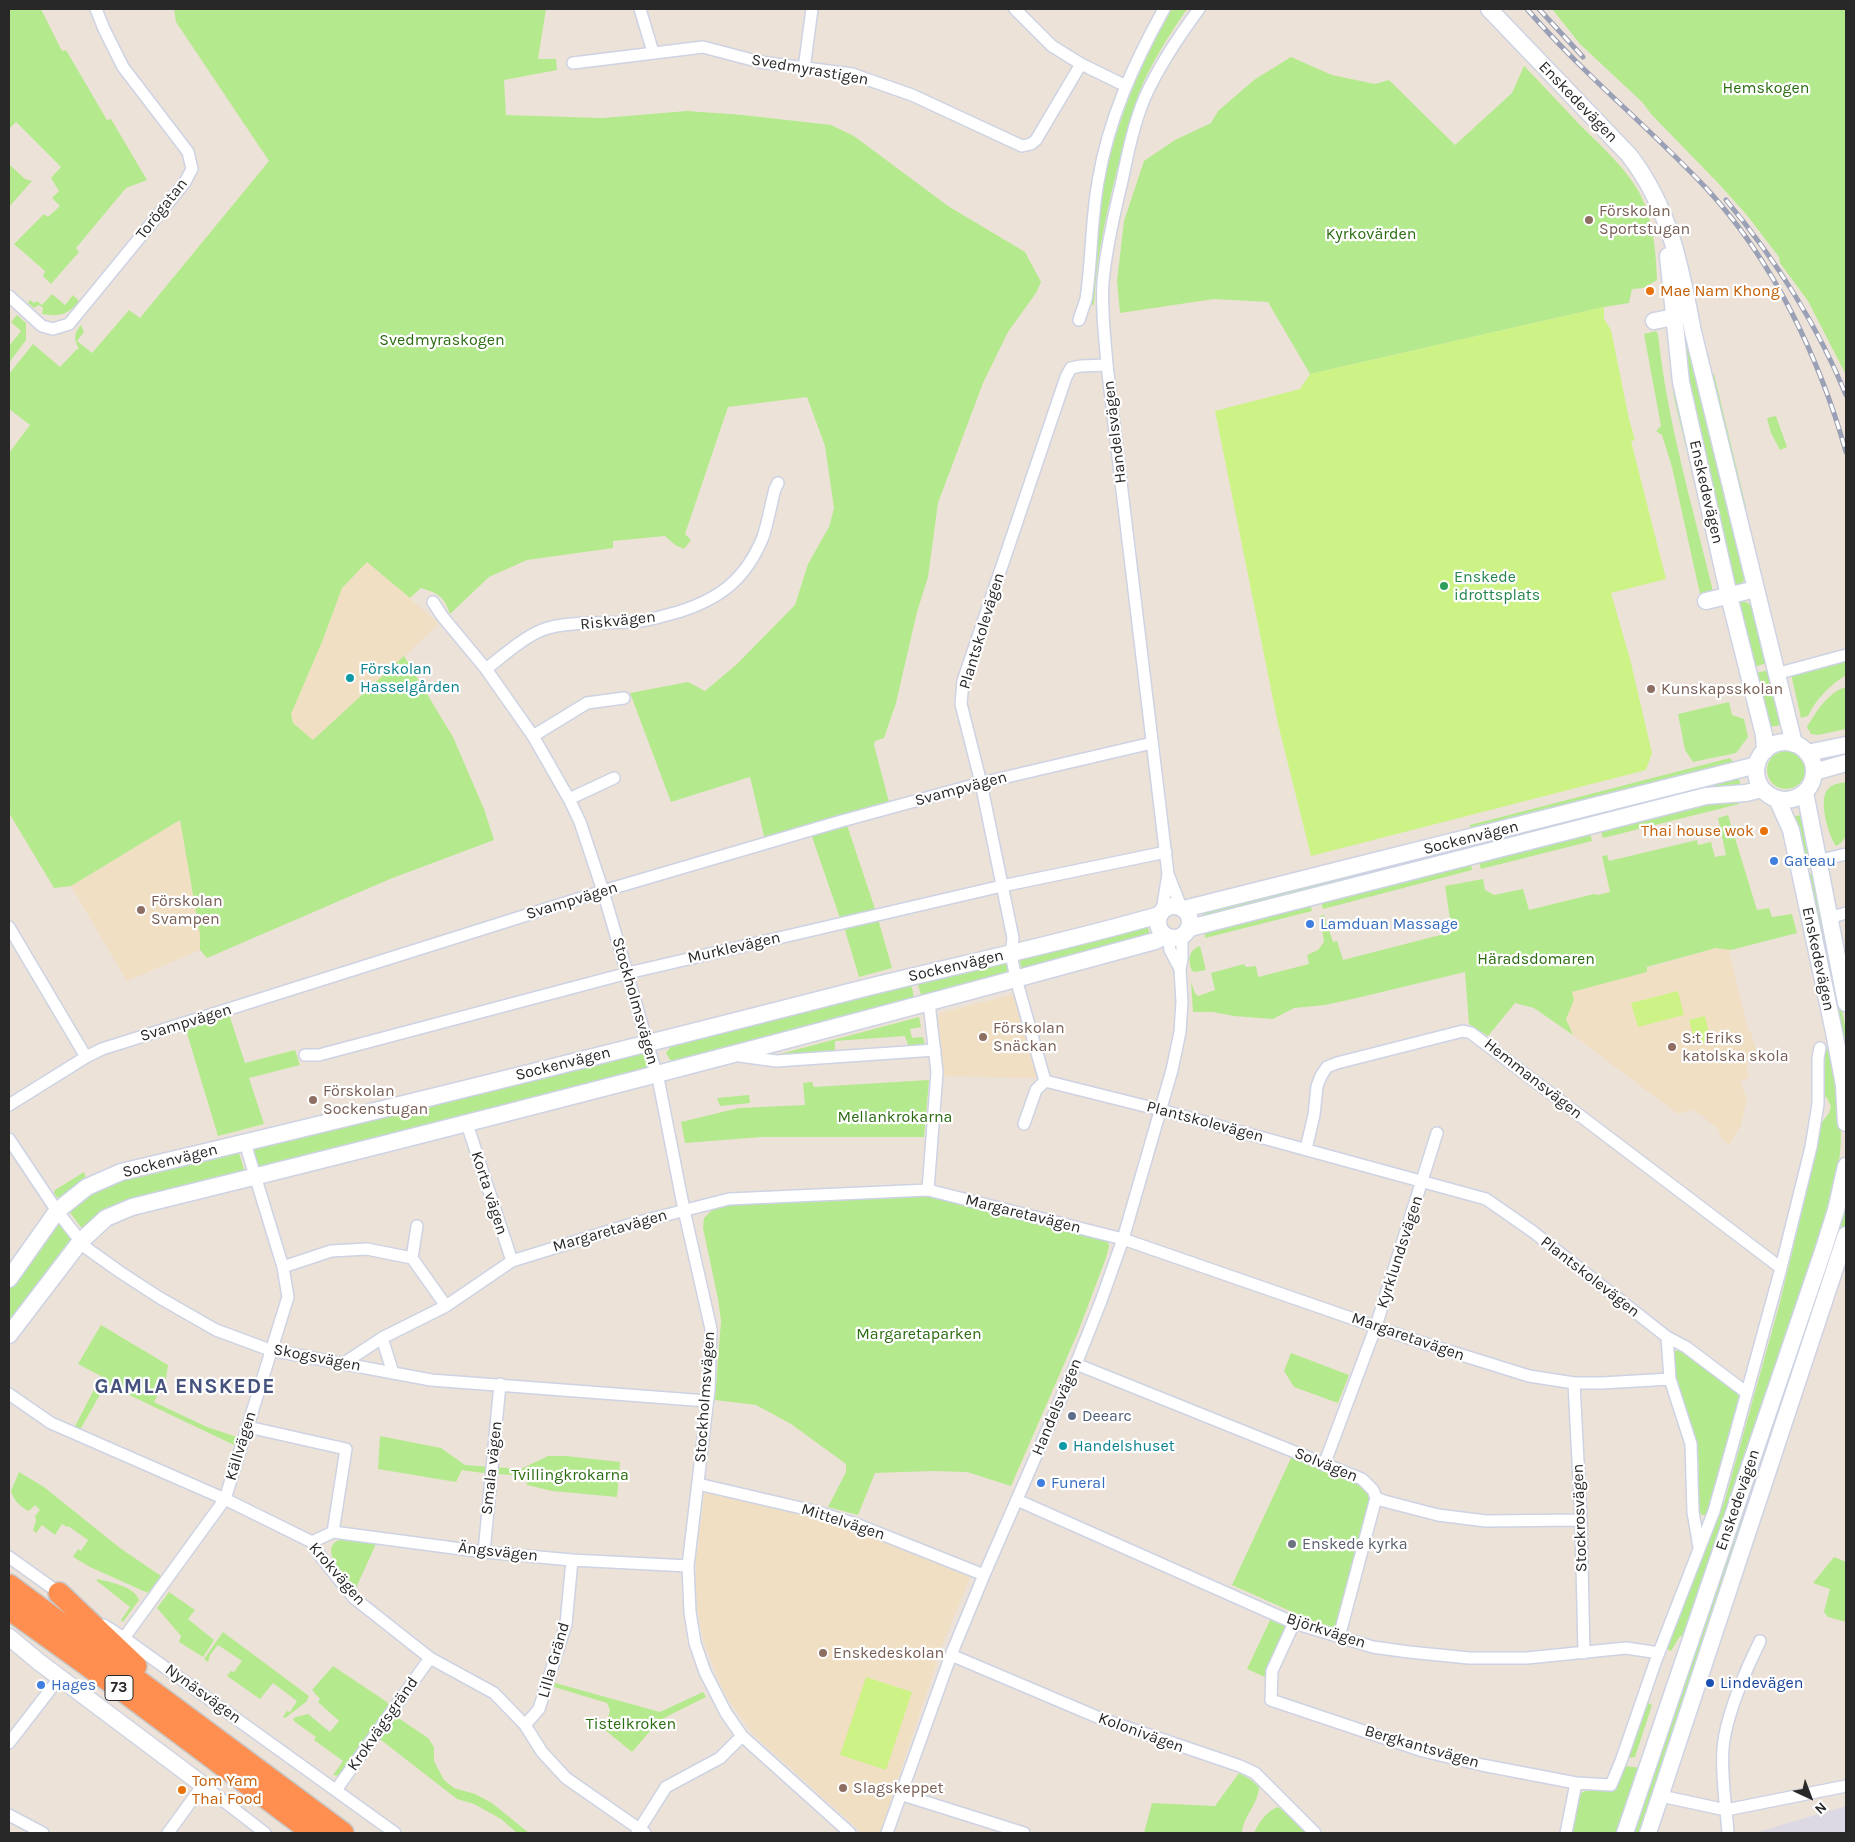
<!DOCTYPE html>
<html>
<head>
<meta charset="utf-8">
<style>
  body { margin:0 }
  #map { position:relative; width:1855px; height:1842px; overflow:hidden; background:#ede2d8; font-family:Karla,sans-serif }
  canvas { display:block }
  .frame { position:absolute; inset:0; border:10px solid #282828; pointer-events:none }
  .north { position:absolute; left:1785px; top:1772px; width:50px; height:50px; -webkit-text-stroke:4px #fff; paint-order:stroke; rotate:137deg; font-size:14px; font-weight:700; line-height:20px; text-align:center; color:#282828 }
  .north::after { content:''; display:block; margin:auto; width:18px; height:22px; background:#282828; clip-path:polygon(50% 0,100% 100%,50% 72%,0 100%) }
</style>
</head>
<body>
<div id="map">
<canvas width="1855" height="1842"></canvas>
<div class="frame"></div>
<div class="north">N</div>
</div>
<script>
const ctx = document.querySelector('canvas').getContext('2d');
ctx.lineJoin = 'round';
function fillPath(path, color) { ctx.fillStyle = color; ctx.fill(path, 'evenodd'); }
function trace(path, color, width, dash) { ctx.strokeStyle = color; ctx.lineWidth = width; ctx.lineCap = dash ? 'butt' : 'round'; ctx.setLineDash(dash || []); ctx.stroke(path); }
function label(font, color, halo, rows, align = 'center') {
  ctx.font = font + ' Karla,sans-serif'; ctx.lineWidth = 4.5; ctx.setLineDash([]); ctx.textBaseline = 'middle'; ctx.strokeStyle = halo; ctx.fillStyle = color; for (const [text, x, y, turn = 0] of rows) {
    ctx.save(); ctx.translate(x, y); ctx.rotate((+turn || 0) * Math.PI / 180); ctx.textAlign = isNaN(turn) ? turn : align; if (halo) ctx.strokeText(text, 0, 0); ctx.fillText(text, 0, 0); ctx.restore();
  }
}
fillPath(new Path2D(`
  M1846,1806V1833H1762L1761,1831Z`), '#dcd9e4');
fillPath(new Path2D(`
  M367,561L439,624L313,741L293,723L290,714L322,642L342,588Z
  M180,820L200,935V950L127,981L71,886Z
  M1716,948L1731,950L1729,952L1749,1033L1751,1032L1757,1055L1746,1058L1748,1065L1746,1066L1749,1078L1740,1081L1747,1098L1741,1125L1729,1145L1720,1137L1719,1130L1701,1115L1692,1110L1678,1114L1573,1035L1566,1019L1573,1000L1571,992L1647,972V968Z
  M1015,994L1038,1078L943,1076L937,1020L940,1013Z
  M708,1492L837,1522L971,1575L944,1641L880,1833H862L754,1735L729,1701L720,1684L704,1642L699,1620L696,1590V1560L704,1495Z`), '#f1dfc4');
fillPath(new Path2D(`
  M9,9H41L62,51L66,50L107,120L111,119L147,180L126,188L76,248L79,252L51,284L43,276L45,271L14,244L44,214L48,217L60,206L52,198L59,191L51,178L61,167L16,122L9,129Z
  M174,9H548H546L538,59H556L557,70L504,80L506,115L602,118L687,111L743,115L831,125L854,136L948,206L1025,252L1041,282L1036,293L1008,332L983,383L938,503L928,577L917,612L896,703L884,738L875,741L874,745L889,802L765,840L750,777L671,802L630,693L688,682L705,691L736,665L795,605L808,564L829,527L834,508L825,446L807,397L728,407L685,534L691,540L684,549L675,545L665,536L613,541V548L527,560L489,577L450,614C444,596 439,594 421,588L410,598L367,562L342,588L322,642L291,714L293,723L313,740L404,656L453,737L484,809L494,840L390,879L207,958L200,950V935L180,820L71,886L54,888L9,813V453L30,425L9,409V374L33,344L60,367L77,349H79C74,339 73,334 81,325L84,332L77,341L92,353L129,310L140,318L269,161L176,22Z
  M1172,9H1187C1171,32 1156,56 1144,81C1133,106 1127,132 1120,158C1108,207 1096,255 1094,305L1090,304C1096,253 1098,199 1112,149C1126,99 1146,54 1172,9Z
  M1552,9H1846V375L1808,301L1780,263L1779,257L1746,214L1718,183L1651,114L1642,102L1580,44Z
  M1291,57L1332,75L1375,84L1389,80L1455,145L1512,93L1524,66C1543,85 1561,105 1580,125C1602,147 1634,175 1645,205C1654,229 1656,254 1657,280L1643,288L1632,289L1629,303L1604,307L1310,374L1268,302L1214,299L1120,313L1117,281L1124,221L1144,161L1175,140L1211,123L1218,111L1254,80Z
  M9,164L25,179L32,181L9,207Z
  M52,294L65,305L73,295L79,301C69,315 58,317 42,314L43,308L39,305L34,308L28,303L30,300L34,303L37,301L42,305Z
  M17,315L26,323V340L9,363V346L21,331L11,322Z
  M1656,331L1658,334C1667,420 1692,504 1712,587V593L1700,594L1672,467L1662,435L1656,431L1661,426L1644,334Z
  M1689,337L1746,575L1741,586L1736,587L1689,396L1682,339Z
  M1668,344H1670L1709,530L1706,531L1674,398Z
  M1714,374L1746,507H1744L1711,375Z
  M1776,416L1787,447L1780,450L1771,433L1767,418Z
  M1740,601L1746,602L1753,607L1767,663L1754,667Z
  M1846,660V675C1830,685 1816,699 1808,716L1801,718L1791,674Z
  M1769,670L1782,725L1769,727L1756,673Z
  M1846,687V729L1818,735L1811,734L1807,727C1816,712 1828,692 1846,687Z
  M1729,702L1732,715L1744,719L1748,737L1736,753L1693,762L1685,750L1678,714Z
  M1767 770a19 19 0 1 1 38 0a19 19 0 1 1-38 0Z
  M1730,758L1735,764L1471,835L1470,825Z
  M1738,776L1741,787L1476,850L1474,841Z
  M1846,782V836L1841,843L1836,846C1828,835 1818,799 1828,789C1832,784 1840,783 1846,782Z
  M1738,800L1739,804L1603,838L1601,831L1705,804Z
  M1728,815L1757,910L1769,908L1772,917L1792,914L1797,933L1731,950L1716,948L1647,967V972L1572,992L1574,1000L1566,1019L1573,1035L1534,1008L1515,1003L1488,1036L1469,1024L1465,972L1357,998L1325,1005L1294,1008L1273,1019L1234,1016L1213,1012H1193L1191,982L1195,993L1198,996L1215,990L1211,973L1244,964L1246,967L1256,966L1258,977L1309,964L1307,955L1318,950L1324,942L1320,916L1324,915L1333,942L1337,941L1343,960L1452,932L1445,886L1483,879L1485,890L1494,895L1523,889L1529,910L1594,894L1598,895L1610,892L1602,856L1607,855L1609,861L1697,840L1698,845L1711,842L1715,857L1726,855L1718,818Z
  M1803,815L1812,868L1805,869L1795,816Z
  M847,825L876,912L841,921L811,834Z
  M1590,833L1592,841L1481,869L1478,858Z
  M1465,843L1467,850L1204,918L1202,910Z
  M1470,859L1472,870L1323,909L1321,901Z
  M1814,873L1846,1031V1042H1843L1806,875Z
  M1310,903L1312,911L1205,938L1204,927Z
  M878,919L892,968L859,977L844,927Z
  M1147,924L1150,936L1022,970L1019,958Z
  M1200,946L1206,970L1195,972L1192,971C1187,959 1189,950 1200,946Z
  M1006,959L1010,973L921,995L917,981Z
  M911,982L914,998L675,1061L670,1060L666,1053L672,1045Z
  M229,1014L245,1063L295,1050L300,1065L249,1078L264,1124L218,1136L185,1027Z
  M919,1017L921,1027L910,1029L912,1038L923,1037L925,1045L909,1047L905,1036L835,1041V1052L780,1054Z
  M1828,1049C1842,1090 1845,1138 1836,1180C1833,1194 1828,1208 1824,1221L1684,1637L1680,1636L1671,1651L1667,1649L1725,1500L1779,1306L1807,1191L1820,1125L1829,1113L1831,1106L1827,1098L1822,1094L1823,1051Z
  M641,1051L646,1059L648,1072L259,1170L253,1146Z
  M929,1080L924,1137H761L685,1143L681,1122L739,1108L805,1105L803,1083L812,1082L814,1087Z
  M749,1095L750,1103L720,1106L717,1098Z
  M238,1150L245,1172L84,1231L68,1210L81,1197L114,1180Z
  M84,1172L86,1179L58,1198L54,1193L55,1190Z
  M1846,1192V1224L1641,1833H1632Z
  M922,1196L938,1197L1104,1240L1108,1242L1109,1246L1106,1258L1078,1332L1011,1486L967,1472L932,1471L875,1473L858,1515L828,1507L846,1472V1464L791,1424L756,1405L715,1400L721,1321L718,1299L703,1228L704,1218L711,1211L732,1203Z
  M57,1224H61L75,1241L9,1328V1288Z
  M101,1325L168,1365L166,1378L154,1402L207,1427L237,1437L234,1445L106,1384L80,1430L74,1428L101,1376L78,1364Z
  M1680,1350L1737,1393L1740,1399L1707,1515H1703L1698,1513C1697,1492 1701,1469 1697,1448C1690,1419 1671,1382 1675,1351Z
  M1291,1353L1349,1375L1338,1403L1294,1387L1284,1371Z
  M380,1436L441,1448L465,1465L521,1469L548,1456H566L620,1462L617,1497L552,1491L527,1485L526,1476C504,1474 483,1474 462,1470L456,1482L378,1469Z
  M1292,1456L1362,1484L1370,1497L1335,1628L1308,1619L1232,1585Z
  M19,1472L44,1487L120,1548L161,1576L148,1593L90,1567L73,1557L78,1549L81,1551L88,1540L68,1526L67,1527L62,1524L55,1535L42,1525L36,1533L33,1530L36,1521L35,1516L40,1510L35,1505L29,1511C20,1507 14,1501 11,1491Z
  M345,1539L376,1544L356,1588C343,1579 314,1542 345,1539Z
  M1834,1557L1846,1562V1622L1828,1617L1824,1612L1830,1589L1813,1583Z
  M97,1579C110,1582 134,1586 139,1600L123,1622L121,1620L130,1607L97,1581Z
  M169,1592L195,1610L188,1619L214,1640L203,1657L179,1642L181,1636L157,1608Z
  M1271,1618L1285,1625L1287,1630L1265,1677L1247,1669Z
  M223,1632L309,1696L306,1702L285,1718L283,1717L287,1711L290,1712L297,1701L273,1683L260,1699L227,1676L231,1671L234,1672L242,1661L218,1645L210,1655L208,1662L204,1659Z
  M333,1666L387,1702L397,1717L428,1738L434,1747V1761L444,1780L454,1788L475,1794L492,1803L529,1833H517L501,1819L474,1804L457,1799L381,1740L368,1735L340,1776L333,1775L343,1761L314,1740L316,1737L295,1722L293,1719L296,1717L308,1714L330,1732L339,1721L318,1702L320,1699L312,1690Z
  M555,1683L660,1712L703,1692L706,1697L666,1717L657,1723L632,1752L605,1730L610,1710L607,1703L554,1687Z
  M1648,1703L1652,1705L1635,1757L1627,1758Z
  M1625,1766L1640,1768L1618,1833H1572L1581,1793L1585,1791L1611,1789Z
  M1239,1773L1251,1780L1259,1787C1258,1805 1243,1816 1242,1833H1144L1152,1803L1215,1806Z
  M1277,1807L1286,1811L1310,1833H1254C1259,1822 1265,1813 1277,1807Z`), '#b4ea8d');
fillPath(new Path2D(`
  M1604,307V319L1611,330L1629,419L1635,440L1631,441L1666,579L1611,593L1630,659L1652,753L1646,770L1311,856L1278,724L1215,411L1300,389L1310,374Z
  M1678,991L1684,1015L1638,1027L1631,1003Z
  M1705,1016L1711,1041L1696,1045L1689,1020Z
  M866,1677L912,1692L886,1770L840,1755Z`), '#cdf387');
const street = new Path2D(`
  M640,9L653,52
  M1015,9L1052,46L1081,64L1126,86
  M573,63L703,47L760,62L852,74L912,95L1022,146L1031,144L1036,140L1081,64
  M804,69L812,9
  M9,296L42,326L53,329L69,324L164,208L185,182L192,169L188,152L123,67L104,29L96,9
  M1079,320C1081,313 1084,306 1086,299C1092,260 1091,220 1098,182C1108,120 1134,63 1164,9
  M1107,365L1081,366L1071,368L1066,377L963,681L961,704L981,783L1013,938L1011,954L1016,979L1045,1081L1161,1110L1486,1199L1532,1231L1667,1337L1686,1347L1747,1393
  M433,602L442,616L486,669L533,736L569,799L580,822L603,891L659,1083L684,1210L711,1329L709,1389L688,1566L690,1612L695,1643L705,1672L726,1713L742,1736L850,1833
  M486,669C503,656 521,639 542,630C563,621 609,623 633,622C648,621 663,616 678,612C720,599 746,579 763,537C768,522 771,504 775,489L778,483
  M1776,674L1846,655
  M533,736L587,703L624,698
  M569,799L614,778
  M1817,861L1846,854
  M1168,874L1181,907
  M1162,911L1168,874L1107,365C1105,338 1101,310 1103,282C1106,248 1114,214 1122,181C1128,152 1134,123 1145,97C1159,66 1179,36 1199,9
  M1829,918L1846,913
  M9,927L86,1057
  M1168,937L1170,950L1180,969
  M305,1055H319L628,973L1002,886L1166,852
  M740,1056L776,1061L935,1050
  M9,1105L86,1057L102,1049L603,891L838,822L981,783L1152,743
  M467,1124L512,1261
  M1024,1124L1036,1090L1045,1081
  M9,1139L57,1211L85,1247L120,1272L160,1298L216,1330L270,1350L431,1380L707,1401
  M1306,1149L1314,1115L1317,1086L1321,1076L1327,1067L1337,1063L1463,1031L1471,1033L1781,1268
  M928,1190L937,1072L929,1003
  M412,1258L417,1226
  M283,1267L331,1251L367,1249L412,1258L446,1306
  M1667,1337L1670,1379L1691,1444L1693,1512L1699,1547
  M382,1338L393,1373
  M344,1363L382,1338L446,1306L512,1261L635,1223L729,1199L928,1190L1123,1239L1420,1342L1529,1376L1574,1383H1602L1670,1379
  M1076,1364L1362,1479L1373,1490L1376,1498L1384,1501L1438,1515L1486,1521L1581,1520
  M1574,1383L1581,1520L1584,1653
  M9,1394L51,1423L225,1499L312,1542L321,1557L354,1598L430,1658L494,1693L525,1725L542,1752L566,1778L645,1833
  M248,1427L346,1449L333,1532
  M1324,1465L1376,1326L1437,1133
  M698,1484L814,1511L856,1524L984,1575
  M1017,1500L1294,1623L1373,1647L1409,1652L1469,1658H1527L1626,1648L1659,1653
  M312,1542L333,1532L484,1552L572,1560L688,1566
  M484,1552L500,1384
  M9,1557L62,1595
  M1294,1623L1272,1671L1271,1700L1423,1751L1482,1765L1576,1783
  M104,1625L124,1638L395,1833
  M1339,1637L1376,1498
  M124,1638L225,1499L288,1297L283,1267L245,1143
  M951,1655L1102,1719L1240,1766L1255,1773L1315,1833
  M525,1725L539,1709L566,1624L572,1560
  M9,1743L60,1677
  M336,1790L430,1658
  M900,1794L1024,1833
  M1661,1796L1726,1810L1846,1786
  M9,1815L43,1833
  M168,1833L203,1785L265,1833
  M637,1833L666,1787L720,1758L742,1736
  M887,1833L951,1655L984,1575L1076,1364L1101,1301L1123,1239L1172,1070L1180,1032L1182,1002L1180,969L1182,959V937
  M1566,1833L1576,1783L1611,1785L1621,1761L1656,1660L1714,1511L1735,1436L1781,1268L1811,1147L1818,1104V1058L1820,1048
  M1728,1833C1726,1805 1721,1777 1723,1749C1725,1718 1746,1669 1760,1641`);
const secondary = new Path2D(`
  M1489,9L1629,155C1670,208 1681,268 1693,332L1794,744
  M1668,256L1681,382L1729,596L1764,735L1765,751
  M1654,321L1684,315
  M1706,601L1756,589
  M1756 771a29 29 0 1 1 58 0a29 29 0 1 1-58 0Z
  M1807,753L1846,745
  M1814,772L1846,763
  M1805,792L1846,1003
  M1777,799L1791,830L1834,1032L1844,1085L1846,1123
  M1158 922a16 16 0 1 1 32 0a16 16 0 1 1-32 0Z
  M1184,909L1757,765
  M1190,928L1706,796L1746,793L1762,789
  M9,1279L57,1211L87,1187L121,1172C367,1114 612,1053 857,990C957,965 1059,944 1159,915
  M9,1335L80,1242L106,1218L132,1207C474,1123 815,1034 1155,941L1165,936
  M9,1637L39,1662L203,1785
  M1625,1833L1824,1248L1836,1210L1846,1166
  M1648,1833L1846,1235`);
const highway = new Path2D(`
  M9,1585L343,1833
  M59,1593L136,1666
  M9,1609L123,1691L313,1833`);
trace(street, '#cdd3e3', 14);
trace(secondary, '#cdd3e3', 19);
trace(highway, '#c7c7c7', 24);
trace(street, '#fff', 11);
trace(secondary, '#fff', 16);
trace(highway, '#ff8f50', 21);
const rail = new Path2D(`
  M1527,9C1582,73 1649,127 1707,189C1774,262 1819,357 1846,452
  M1539,9L1583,57
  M1726,200C1775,259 1817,324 1846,395`);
trace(rail, '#9aa0b5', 5);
trace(rail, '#fff', 3, [9]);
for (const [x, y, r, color] of [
  [1589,220,5,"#8d6e63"],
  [1650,291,5,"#e8710a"],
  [1444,586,5,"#2e9e5b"],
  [350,678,5,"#0f9aa8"],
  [1651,689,5,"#8d6e63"],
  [1764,831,5,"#e8710a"],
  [1774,861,5,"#3f7fe0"],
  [141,910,5,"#8d6e63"],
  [1310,924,5,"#3f7fe0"],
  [983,1037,5,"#8d6e63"],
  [1672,1047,5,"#8d6e63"],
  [313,1100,5,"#8d6e63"],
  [1072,1416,5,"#5c6f8a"],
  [1063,1446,5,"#0f9aa8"],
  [1041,1483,5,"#3f7fe0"],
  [1292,1544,5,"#6b7280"],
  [823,1653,5,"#8d6e63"],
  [1710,1683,5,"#1a4fb4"],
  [41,1685,5,"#3f7fe0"],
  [843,1788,5,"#8d6e63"],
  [182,1790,5,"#e8710a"]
]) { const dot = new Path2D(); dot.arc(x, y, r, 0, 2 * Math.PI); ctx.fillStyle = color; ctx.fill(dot); trace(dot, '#fff', 2); }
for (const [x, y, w] of [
  [119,1688,28]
]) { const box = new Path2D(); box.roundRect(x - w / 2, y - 12.5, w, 25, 4); ctx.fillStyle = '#fff'; ctx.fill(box); trace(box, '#282828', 1); }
label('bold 15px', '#282828', null, [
  ["73",119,1688]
]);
label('16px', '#282828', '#fff', [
  ["Svedmyrastigen",810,70,10],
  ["Enskedevägen",1578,102,46],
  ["Torögatan",162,209,-52],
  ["Handelsvägen",1115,432,-97],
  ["Enskedevägen",1706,492,77],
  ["Riskvägen",618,621,-6],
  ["Plantskolevägen",982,631,-73],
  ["Svampvägen",961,789,-15],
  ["Sockenvägen",1471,838,-14],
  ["Svampvägen",572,901,-17],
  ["Murklevägen",734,948,-13],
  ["Enskedevägen",1818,959,78],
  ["Sockenvägen",956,966,-13],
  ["Stockholmsvägen",635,1001,74],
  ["Svampvägen",186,1023,-17],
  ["Sockenvägen",563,1064,-14],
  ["Hemmansvägen",1533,1079,38],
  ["Plantskolevägen",1205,1122,15],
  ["Sockenvägen",170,1161,-14],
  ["Korta vägen",489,1193,72],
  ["Margaretavägen",1023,1214,14],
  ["Margaretavägen",610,1231,-16],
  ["Kyrklundsvägen",1400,1252,-72],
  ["Plantskolevägen",1590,1277,38],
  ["Margaretavägen",1408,1337,19],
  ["Skogsvägen",317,1358,11],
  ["Stockholmsvägen",705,1397,-86],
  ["Handelsvägen",1057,1407,-67],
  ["Källvägen",241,1446,-73],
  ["Solvägen",1326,1465,22],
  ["Smala vägen",492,1468,-84],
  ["Enskedevägen",1738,1500,-71],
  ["Stockrosvägen",1580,1518,-92],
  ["Mittelvägen",843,1522,18],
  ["Ängsvägen",498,1552,6],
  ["Krokvägen",337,1574,49],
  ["Björkvägen",1326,1631,18],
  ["Lilla Gränd",554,1660,-74],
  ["Nynäsvägen",203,1694,36],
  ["Krokvägsgränd",383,1724,-55],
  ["Kolonivägen",1141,1733,20],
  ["Bergkantsvägen",1422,1747,16]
]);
label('16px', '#2b6c11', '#fff', [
  ["Hemskogen",1766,88],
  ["Kyrkovärden",1371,234],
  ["Svedmyraskogen",442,340],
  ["Häradsdomaren",1536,959],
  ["Mellankrokarna",895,1117],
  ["Margaretaparken",919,1334],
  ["Tvillingkrokarna",570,1475],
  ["Tistelkroken",631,1724]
]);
label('16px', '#785e54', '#fff', [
  ["Förskolan",1599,211],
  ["Sportstugan",1599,229],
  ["Kunskapsskolan",1661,689],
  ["Förskolan",151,901],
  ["Svampen",151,919],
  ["Förskolan",993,1028],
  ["Snäckan",993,1046],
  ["S:t Eriks",1682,1038],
  ["katolska skola",1682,1056],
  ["Förskolan",323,1091],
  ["Sockenstugan",323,1109],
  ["Enskedeskolan",833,1653],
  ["Slagskeppet",853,1788]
], 'left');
label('16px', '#c56008', '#fff', [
  ["Mae Nam Khong",1660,291],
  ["Thai house wok",1754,831,"right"],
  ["Tom Yam",192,1781],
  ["Thai Food",192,1799]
], 'left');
label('16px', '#27864d', '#fff', [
  ["Enskede",1454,577],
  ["idrottsplats",1454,595]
], 'left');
label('16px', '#0d838f', '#fff', [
  ["Förskolan",360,669],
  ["Hasselgården",360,687],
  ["Handelshuset",1073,1446]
], 'left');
label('16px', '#366cbe', '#fff', [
  ["Gateau",1784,861],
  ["Lamduan Massage",1320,924],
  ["Funeral",1051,1483],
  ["Hages",51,1685]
], 'left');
label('16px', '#4e5e75', '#fff', [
  ["Deearc",1082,1416]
], 'left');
label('16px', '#5b616d', '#fff', [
  ["Enskede kyrka",1302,1544]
], 'left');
label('16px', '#164399', '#fff', [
  ["Lindevägen",1720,1683]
], 'left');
ctx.letterSpacing = '1px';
label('bold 21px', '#44527d', '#fff', [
  ["GAMLA ENSKEDE",185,1387]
]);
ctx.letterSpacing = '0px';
</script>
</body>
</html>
